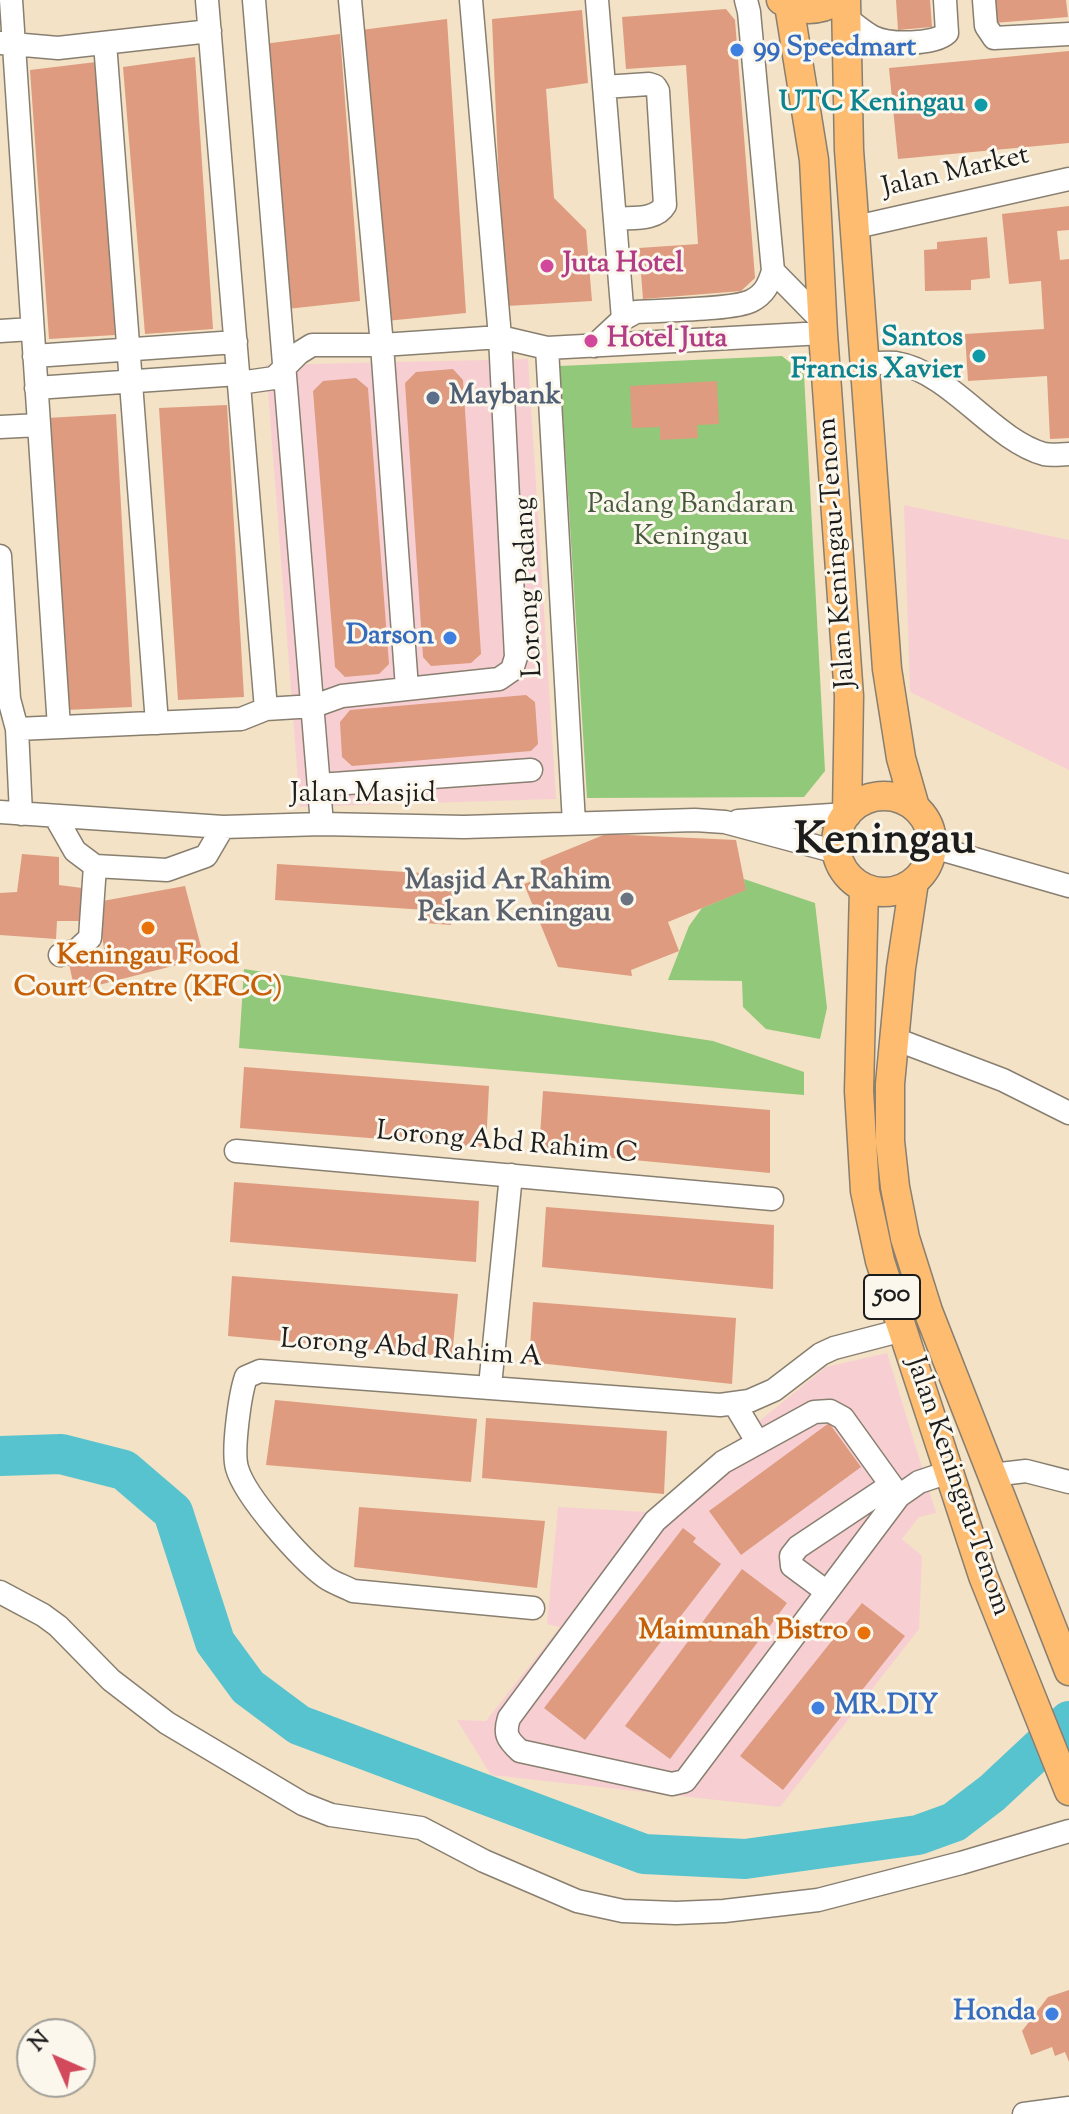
<!DOCTYPE html>
<html>
<head>
<meta charset="utf-8">
<style>
  body { margin:0 }
  #map { position:relative; width:1069px; height:2114px; overflow:hidden; background:#f3e2c5; font-family:"Sorts Mill Goudy",serif }
  canvas { display:block }
  .north { position:absolute; left:16px; top:2018px; width:80px; height:80px; box-sizing:border-box; background:#fbf7ec; border:2px solid #a29f99; border-radius:50%; rotate:315deg; font-size:22px; font-weight:700; line-height:32px; text-align:center; color:#1c1c1c }
  .north::after { content:''; display:block; margin:auto; width:28px; height:36px; background:#d1495b; clip-path:polygon(50% 0,100% 100%,50% 72%,0 100%) }
</style>
</head>
<body>
<div id="map">
<canvas width="1069" height="2114"></canvas>
<div class="north">N</div>
</div>
<script>
const ctx = document.querySelector('canvas').getContext('2d');
ctx.lineJoin = 'round';
function fillPath(path, color) { ctx.fillStyle = color; ctx.fill(path, 'evenodd'); }
function trace(path, color, width, dash) { ctx.strokeStyle = color; ctx.lineWidth = width; ctx.lineCap = dash ? 'butt' : 'round'; ctx.setLineDash(dash || []); ctx.stroke(path); }
function label(font, color, halo, rows, align = 'center') {
  ctx.font = font + ' "Sorts Mill Goudy",serif'; ctx.lineWidth = 6; ctx.setLineDash([]); ctx.textBaseline = 'middle'; ctx.strokeStyle = halo; ctx.fillStyle = color; for (const [text, x, y, turn = 0] of rows) {
    ctx.save(); ctx.translate(x, y); ctx.rotate((+turn || 0) * Math.PI / 180); ctx.textAlign = isNaN(turn) ? turn : align; if (halo) ctx.strokeText(text, 0, 0); ctx.fillText(text, 0, 0); ctx.restore();
  }
}
fillPath(new Path2D(`
  M528,359L556,799L300,807L266,365Z
  M904,505L1069,540V770L910,692Z
  M887,1353L936,1513L919,1517L902,1539L922,1556L919,1629L780,1807L491,1775L457,1720L486,1721L560,1627L547,1624L558,1507L647,1512L826,1367Z`), '#f7cfd3');
fillPath(new Path2D(`
  M782,356L804,374L825,771L804,797L587,798L560,366Z
  M744,879L815,903L827,1008L820,1039L766,1029L743,1007L742,981L668,980L689,926L702,908L745,890Z
  M244,969L713,1041L804,1072V1095L239,1048Z`), '#92c87a');
trace(new Path2D(`
  M0,1456L61,1454L124,1470L173,1512L215,1642L248,1687L299,1725L644,1854L745,1859L918,1835L954,1822L992,1793L1069,1721`), '#56c3cf', 40);
fillPath(new Path2D(`
  M896,0H930L932,27L898,30Z
  M992,0H1066L1068,17L994,23Z
  M726,9L735,20L755,278L741,291L643,299L639,248L698,244L690,124L686,65L626,69L622,17Z
  M582,10L588,83L546,89L554,198L586,230L592,301L507,306L498,162L492,19Z
  M447,19L466,313L386,321L361,30Z
  M340,34L360,301L287,309L264,44Z
  M1069,51V143L898,159L889,68Z
  M195,57L213,329L145,334L123,67Z
  M96,62L115,335L49,339L30,70Z
  M1069,206V230L1057,231L1060,260L1069,259V438L1050,439L1047,376L968,381L965,334L1044,329L1041,281L1009,284L1002,214Z
  M987,237L990,278L971,280V290L925,291L924,250L937,249V242Z
  M453,369L463,380L481,654L471,663L431,666L423,657L405,383L416,372Z
  M356,378L368,388L389,664L379,674L345,677L335,667L313,391L323,381Z
  M717,381L719,424L697,425L698,438L660,440V427L632,428L630,386Z
  M227,405L244,697L178,700L159,408Z
  M116,414L132,707L66,710L47,418Z
  M526,695L535,702L538,744L531,751L352,766L342,757L340,722L350,710Z
  M606,834L736,840L746,890L668,922L679,951L631,970L632,976L558,967L524,884L546,875L540,861Z
  M22,854L59,857V885L82,888V921H57L56,939L0,935V893L17,892Z
  M277,864L454,875L451,925L425,923L426,910L275,900Z
  M185,886L204,958L75,991L69,964L105,955L97,902Z
  M244,1067L489,1086L486,1147L240,1128Z
  M543,1091L770,1110V1173L539,1151Z
  M234,1182L479,1201L476,1262L230,1242Z
  M546,1207L774,1225L773,1289L542,1267Z
  M232,1276L458,1294L452,1357L228,1336Z
  M533,1302L736,1318L732,1384L529,1362Z
  M275,1400L477,1419L471,1482L266,1465Z
  M486,1418L667,1431L664,1494L482,1478Z
  M829,1423L861,1467L741,1555L709,1511Z
  M359,1507L545,1521L537,1588L354,1567Z
  M683,1528L696,1538L693,1542L721,1564L585,1740L544,1708Z
  M742,1569L787,1603L670,1759L625,1726Z
  M862,1603L905,1636L783,1790L740,1756Z
  M1069,1990V2062L1065,2052L1055,2056L1052,2047L1031,2055L1022,2031L1048,1997Z`), '#de9b7f');
const minor = new Path2D(`
  M11,0L59,727
  M207,0L266,709
  M254,0L322,824
  M350,0L382,345L407,688
  M597,0L623,319
  M984,0L986,26L994,38L1069,34
  M846,18C855,24 863,32 873,37C889,45 934,45 947,33L945,0
  M1,43L58,48L210,31
  M105,43L157,723
  M604,87L649,84L655,86L658,91L665,205C656,221 631,217 615,219
  M856,227L1069,179
  M773,271L823,322
  M0,331L32,329
  M594,346L623,319L636,312C660,310 733,310 751,301C765,294 769,284 773,271L749,12L746,0
  M547,348L574,823
  M34,356L236,342
  M864,364C875,363 886,362 896,363C951,372 993,440 1044,454C1052,456 1061,454 1069,454
  M239,383L274,378L299,353L312,345H382L500,337L547,348L823,333
  M36,388L238,374
  M0,427L39,425
  M0,556L9,699L17,729L21,814
  M17,729L241,719L266,709L314,706L342,696L499,679L512,670L516,657L500,337L471,0
  M319,785L531,770
  M0,812L223,827L322,824L464,827L695,820L725,822L837,852
  M55,816L75,851L95,866L167,870L206,856L223,827
  M738,821L847,814
  M933,847L1069,886
  M60,955L77,950L90,938L95,866
  M895,1039L1003,1080L1069,1113
  M236,1151L772,1199
  M490,1386L511,1175
  M734,1403L758,1443
  M992,1475L1026,1471L1069,1482
  M899,1496L843,1418L830,1411L814,1412L723,1462L655,1521L509,1718C504,1734 507,1739 520,1751L672,1784L685,1781L899,1496L919,1482L949,1472
  M0,1592L43,1615L58,1626L111,1680L167,1723L303,1804L331,1815L421,1828L484,1861L577,1901L623,1911L676,1913L724,1911L818,1900L961,1863L1069,1831
  M827,1592L792,1566L791,1556L798,1547L891,1485
  M533,1608L353,1591C344,1586 333,1583 325,1577C301,1559 245,1497 237,1468C232,1451 240,1394 246,1377L260,1371L720,1405L749,1401L774,1390L821,1354L834,1348L903,1330
  M1024,2114L1069,2108`);
const major = new Path2D(`
  M781,0C799,12 819,12 838,0
  M846,0L849,150L887,669L901,758L915,807
  M789,5L814,160L823,333L849,696L847,814
  M836 844a48 48 0 1 1 96 0a48 48 0 1 1-96 0Z
  M914,882L901,968L890,1084V1141L895,1187L905,1238L928,1311L1069,1671
  M864,888L859,1091L865,1191L880,1261L983,1576L1069,1791`);
trace(minor, '#887f70', 25);
trace(major, '#887f70', 31);
trace(minor, '#fff', 22);
trace(major, '#febc70', 28);
for (const [x, y, r, color] of [
  [737,50,8,"#3f7fe0"],
  [981,105,8,"#0f9aa8"],
  [547,266,8,"#d1479c"],
  [591,341,8,"#d1479c"],
  [979,356,8,"#0f9aa8"],
  [433,398,8,"#5c6f8a"],
  [450,638,8,"#3f7fe0"],
  [627,899,8,"#6b7280"],
  [148,928,8,"#e8710a"],
  [864,1633,8,"#e8710a"],
  [818,1708,8,"#3f7fe0"],
  [1052,2014,8,"#3f7fe0"]
]) { const dot = new Path2D(); dot.arc(x, y, r, 0, 2 * Math.PI); ctx.fillStyle = color; ctx.fill(dot); trace(dot, '#fbf7ec', 3); }
for (const [x, y, w] of [
  [892,1297,56]
]) { const box = new Path2D(); box.roundRect(x - w / 2, y - 22, w, 44, 6); ctx.fillStyle = '#fbf7ec'; ctx.fill(box); trace(box, '#1c1c1c', 2); }
label('bold 26px', '#1c1c1c', null, [
  ["500",892,1297]
]);
label('bold 28px', '#366cbe', '#fbf7ec', [
  ["99 Speedmart",753,50],
  ["Darson",434,638,"right"],
  ["MR.DIY",834,1708],
  ["Honda",1036,2014,"right"]
], 'left');
label('bold 28px', '#0d838f', '#fbf7ec', [
  ["UTC Keningau",965,105],
  ["Santos",963,340],
  ["Francis Xavier",963,372]
], 'right');
label('28px', '#1c1c1c', '#fbf7ec', [
  ["Jalan Market",956,174,-13],
  ["Jalan Keningau-Tenom",839,553,-94],
  ["Lorong Padang",531,587,-93],
  ["Jalan Masjid",363,796],
  ["Lorong Abd Rahim C",507,1145,5],
  ["Lorong Abd Rahim A",411,1351,4],
  ["Jalan Keningau-Tenom",956,1487,71]
]);
label('bold 28px', '#b23c85', '#fbf7ec', [
  ["Juta Hotel",563,266],
  ["Hotel Juta",607,341]
], 'left');
label('bold 28px', '#4e5e75', '#fbf7ec', [
  ["Maybank",449,398]
], 'left');
label('28px', '#45583d', '#fbf7ec', [
  ["Padang Bandaran",691,507],
  ["Keningau",691,539]
]);
label('bold 28px', '#5b616d', '#fbf7ec', [
  ["Masjid Ar Rahim",611,883],
  ["Pekan Keningau",611,915]
], 'right');
label('bold 28px', '#c56008', '#fbf7ec', [
  ["Keningau Food",148,958],
  ["Court Centre (KFCC)",148,990],
  ["Maimunah Bistro",848,1633,"right"]
]);
label('bold 44px', '#1c1c1c', '#fbf7ec', [
  ["Keningau",885,845]
]);
</script>
</body>
</html>
